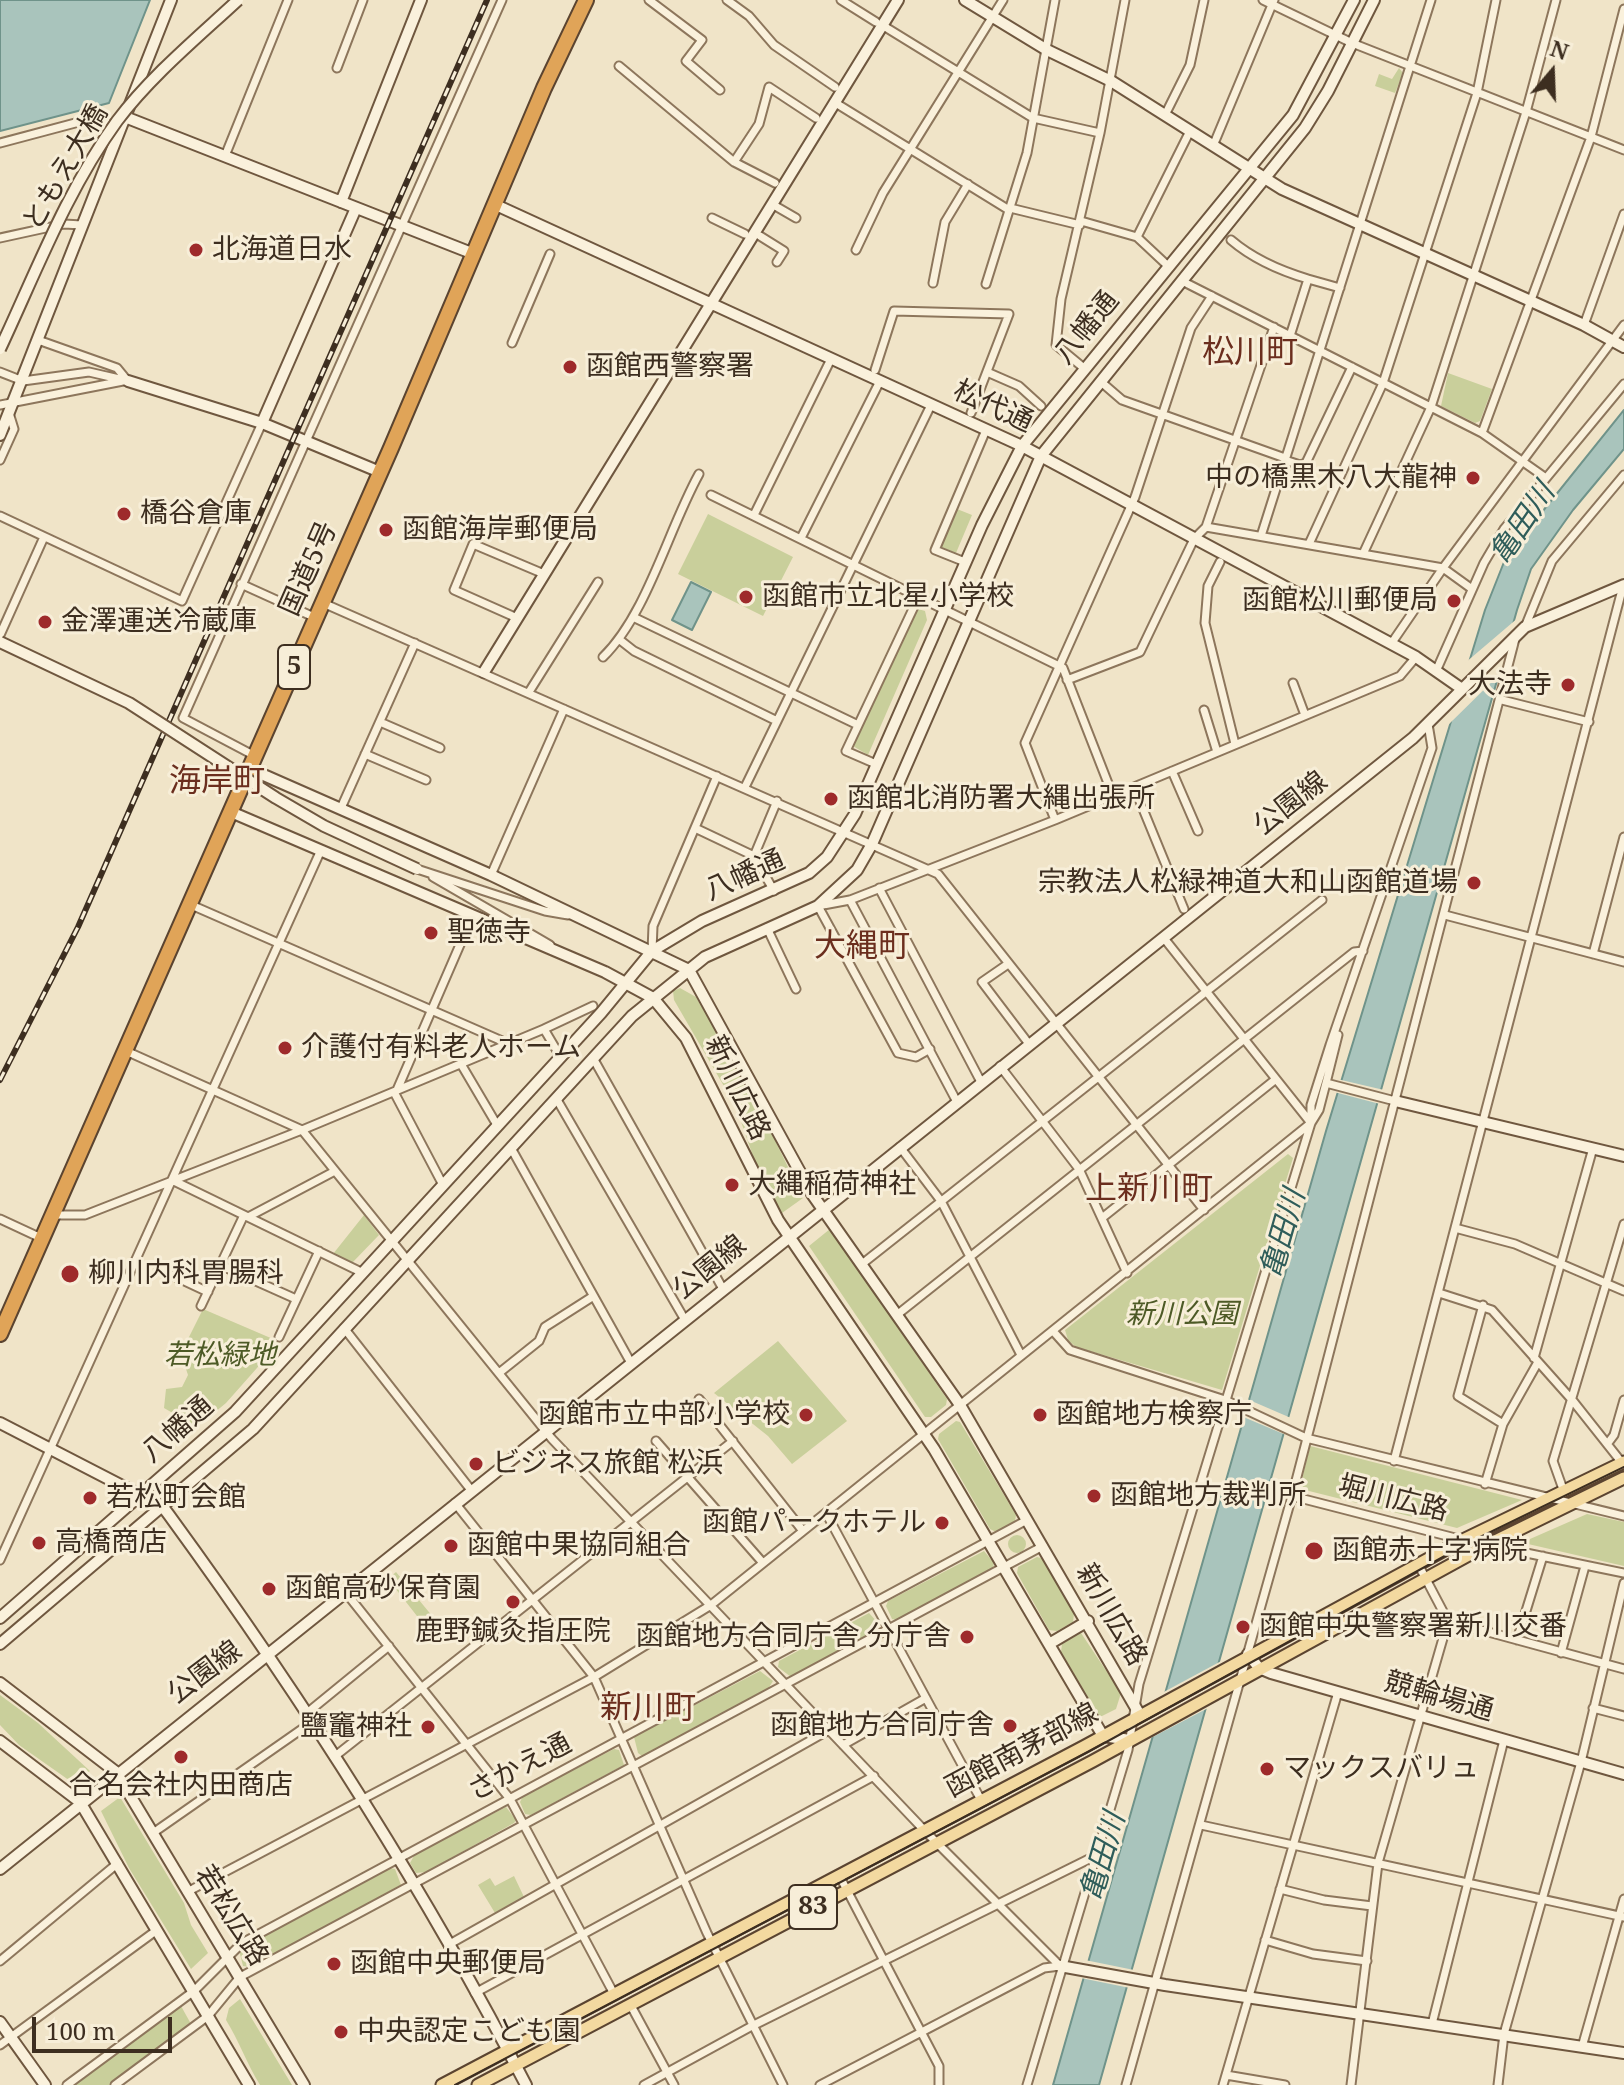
<!DOCTYPE html>
<html>
<head>
<meta charset="utf-8">
<style>
  body { margin:0 }
  #map { position:relative; width:1624px; height:2085px; overflow:hidden; background:#f0e4c8; font-family:"Noto Serif",serif }
  canvas { display:block }
  .north { position:absolute; left:1512px; top:32px; width:80px; height:80px; -webkit-text-stroke:6px #f7eed8; paint-order:stroke; rotate:19deg; font-size:22px; font-weight:700; line-height:32px; text-align:center; color:#3d2e20 }
  .north::after { content:''; display:block; margin:auto; width:28px; height:36px; background:#3d2e20; clip-path:polygon(50% 0,100% 100%,50% 72%,0 100%) }
  .scale { position:absolute; left:32px; top:2017px; width:140px; height:36px; box-sizing:border-box; border:4px solid #3d2e20; border-top:0; padding-left:10px; font-size:24px; line-height:28px; white-space:nowrap; color:#3d2e20; -webkit-text-stroke:6px #f7eed8; paint-order:stroke }
</style>
</head>
<body>
<div id="map">
<canvas width="1624" height="2085"></canvas>
<div class="north">N</div>
<div class="scale">100 m</div>
</div>
<script>
const ctx = document.querySelector('canvas').getContext('2d');
ctx.lineJoin = 'round';
function fillPath(path, color) { ctx.fillStyle = color; ctx.fill(path, 'evenodd'); }
function trace(path, color, width, dash) { ctx.strokeStyle = color; ctx.lineWidth = width; ctx.lineCap = dash ? 'butt' : 'round'; ctx.setLineDash(dash || []); ctx.stroke(path); }
function label(font, color, halo, rows, align = 'center') {
  ctx.font = font + ' "Noto Serif","Noto Sans JP",serif'; ctx.lineWidth = 6; ctx.setLineDash([]); ctx.textBaseline = 'middle'; ctx.strokeStyle = halo; ctx.fillStyle = color; for (const [text, x, y, turn = 0] of rows) {
    ctx.save(); ctx.translate(x, y); ctx.rotate((+turn || 0) * Math.PI / 180); ctx.textAlign = isNaN(turn) ? turn : align; if (halo) ctx.strokeText(text, 0, 0); ctx.fillText(text, 0, 0); ctx.restore();
  }
}
fillPath(new Path2D(`
  M1399,68L1403,73L1395,93L1375,86L1379,74L1392,79Z
  M1448,373L1492,389L1480,421L1475,423L1441,406Z
  M957,509L972,515L956,553L941,547Z
  M708,514L793,557L763,616L678,574Z
  M918,609L925,611L927,620L868,755L853,746Z
  M680,988L696,997L754,1097L803,1198L782,1213L754,1159L736,1107L674,1000L673,991Z
  M1288,1154L1293,1158L1222,1390L1076,1347L1068,1340L1065,1330Z
  M364,1215L379,1235L352,1263L333,1254Z
  M830,1229L947,1399L946,1405L931,1417H925L809,1246Z
  M203,1309L280,1342L226,1403L197,1427L164,1408L166,1389L182,1387L188,1375L186,1369L176,1363Z
  M778,1341L847,1421L792,1464L768,1436L714,1393Z
  M956,1421L960,1422L1016,1515L1015,1521L996,1532L990,1529L938,1439L939,1434Z
  M1310,1446L1522,1500L1457,1528L1305,1490L1301,1484Z
  M1587,1514L1624,1522V1566L1528,1544L1530,1539Z
  M1008 1544a9 9 0 1 1 18 0a9 9 0 1 1-18 0Z
  M984,1551L994,1563L993,1568L896,1620L892,1619L886,1606L888,1601Z
  M1037,1557L1044,1559L1074,1614L1073,1622L1057,1631L1049,1630L1017,1573L1018,1567Z
  M396,1572L433,1617L424,1625L388,1579Z
  M869,1613L879,1624L878,1629L791,1677L778,1667L779,1661Z
  M1081,1633L1121,1693L1116,1709L1100,1717L1061,1652L1062,1644Z
  M760,1671L773,1681L768,1689L642,1756L638,1753L634,1737Z
  M0,1695L38,1723L90,1771L73,1783L19,1745L0,1725Z
  M614,1749L619,1750L624,1765L531,1815L525,1814L520,1802L523,1796Z
  M120,1797L184,1903L191,1925L208,1953L191,1969L129,1868L101,1811Z
  M506,1807L516,1820L514,1823L426,1872L416,1873L410,1863L415,1854Z
  M390,1868L395,1869L401,1885L250,1967L243,1966L239,1950Z
  M514,1876L524,1897L495,1913L478,1885L490,1878L495,1886Z
  M240,1999L292,2085H260C247,2064 239,2041 226,2020L229,2008Z
  M181,2006L191,2024L109,2085H74Z`), '#c9cf9b');
const water = new Path2D(`
  M0,0H150L109,103L0,131Z
  M1624,410V449L1573,510L1531,569L1517,610L1099,2085H1053L1326,1131L1485,610L1506,557Z
  M691,582L711,592L692,630L672,620Z`);
fillPath(water, '#a9c4bc');
trace(water, '#6f938a', 2);
fillPath(new Path2D(`
  M1519,617L1504,670L1446,727L1465,663Z
  M1337,1079L1384,1090L1380,1104L1334,1092Z
  M1247,1399L1291,1418L1286,1435L1241,1416Z
  M1225,1659L1212,1706L1147,1740L1160,1694Z
  M1085,1960L1134,1970L1130,1988L1081,1978Z`), '#f0e4c8');
const street = new Path2D(`
  M649,0L702,40L686,61L720,90
  M727,0L749,16L774,45L835,87
  M841,0L876,22
  M1263,0L1352,43L1624,150
  M882,25L1033,118L1100,133
  M619,66L734,162L775,183
  M337,68L363,0
  M834,102L1009,210
  M1165,115L1190,65L1204,0
  M0,143L94,118L117,127
  M1213,146L1274,0
  M225,156L288,0
  M734,162L759,124L769,87L816,118
  M777,207L796,218
  M1010,208L1080,225
  M712,218L745,234
  M1081,221L1137,237L1168,266
  M760,236L784,251L777,262
  M1137,237L1190,131
  M0,238L64,224L82,225
  M1231,240C1252,258 1281,271 1308,279L1290,336
  M856,250L883,193L1003,0
  M1308,279L1340,288
  M1182,281L1482,433L1546,478
  M933,283L945,222L968,184
  M986,284L1027,153L1055,0
  M1584,325L1624,214
  M38,340L117,368L126,379
  M512,343L550,254
  M1085,369L1056,345L1061,299L1100,133L1125,0
  M875,370L894,311L1009,314L971,413
  M0,372L23,381L89,372L128,381
  M987,372L1019,386L1041,406
  M1100,381L1122,400L1285,458
  M0,405L123,381
  M1482,433L1591,137L1624,9
  M0,460L14,429L10,416
  M1285,460L1300,465L1306,463L1352,367
  M711,495L1063,668L1113,796
  M754,515L831,359
  M0,516L182,601L262,423
  M1206,527L1274,327
  M1261,536L1431,0
  M801,538L880,381
  M1309,544L1383,383L1477,93L1496,0
  M1363,554L1431,407L1526,112L1556,0
  M965,562L935,550L986,430
  M1220,562L1208,586L1205,623L1235,744
  M241,584L316,618
  M323,603L938,874L1204,1210
  M633,617L858,725
  M517,618L454,590L473,544L544,574
  M1525,627L1552,561L1624,475
  M0,635L44,537
  M620,640L634,651L777,721
  M1391,644L1443,568L1624,325
  M603,657C647,614 668,530 699,474
  M1437,669L1484,563L1504,529L1624,384
  M1067,680L1140,652L1194,539L1206,527L1443,568L1472,589
  M1293,683L1305,715
  M529,692L598,582
  M1502,700L1589,722
  M1204,710L1217,752
  M380,722L440,748
  M365,754L426,780
  M255,756L183,718L502,0
  M876,764L846,751L919,596
  M1172,771L1198,831
  M745,787L931,405
  M1134,787L1184,909
  M341,808L415,643
  M1055,820L1025,743L1135,497L1191,328L1212,296
  M695,828L754,856L774,891
  M754,856L777,801
  M417,869L545,911L568,915
  M491,875L564,709
  M433,877L550,945
  M879,888L981,1082
  M850,900L957,1102
  M189,904L509,1044
  M1445,915L1624,962
  M767,928L796,989
  M1163,937L1311,1123
  M652,951L653,926L717,776
  M1593,954L1624,837
  M1008,964L982,982L1029,1044
  M544,1029L593,1006
  M930,1049L916,1057L898,1053L818,906L850,900L1055,820L1400,676L1416,657
  M126,1051L302,1130L552,1439L924,1830L1060,1966
  M593,1058L723,1289
  M461,1064L497,1125
  M1000,1066L1079,1169L1127,1273
  M1326,1083L1338,1035
  M397,1090L472,917
  M394,1092L443,1185
  M556,1098L685,1320
  M1311,1121V1105L1330,1045L1432,748L1428,724
  M900,1147L941,1201L1021,1355
  M511,1148L631,1363
  M174,1181L363,1273
  M51,1215H85L302,1130L544,1029L560,1056
  M248,1217L335,1171
  M1102,1218L1276,1079
  M0,1219L41,1238
  M1455,1228L1515,1244L1624,1291
  M862,1264L1322,900
  M220,1265L296,1299
  M159,1269L208,1292
  M1439,1293L1492,1310L1573,1401L1623,1464
  M1483,1305L1458,1396L1503,1424
  M201,1306L244,1215
  M898,1314L1354,952L1363,951
  M344,1328L471,1490
  M1053,1331L1070,1350L1225,1400L1306,1438L1624,1516
  M279,1337L319,1251
  M1534,1358L1593,1148
  M499,1373L539,1341L545,1327L592,1297
  M699,1399L803,1531
  M656,1441L763,1563
  M1608,1443L1614,1435L1624,1400
  M1394,1461L1623,586
  M1485,1484L1503,1424L1538,1362
  M1564,1492L1553,1461L1624,1224
  M1292,1496L1463,1540L1624,1573
  M455,1503L594,1677L707,1933L783,2085
  M826,1513L981,1800
  M0,1560L321,850
  M347,1594L510,1799L614,1994
  M1448,1621L1624,1669
  M1517,1640L1543,1556
  M1561,1653L1585,1566
  M1593,1708L1624,1716
  M307,1713L389,1646
  M843,1745L926,1698
  M334,1757L733,1441
  M1201,1825L1624,1917
  M153,1833L312,1722
  M839,1875L939,2066V2085
  M1280,1889L1324,1900L1372,1906
  M187,1892L594,1677L711,1605L1311,1123
  M1265,1940L1313,1954L1367,1961
  M448,1945L829,1730
  M0,1961L118,1863
  M475,1993L874,1776
  M630,2004L674,2085
  M1432,2024L1504,1740
  M0,2045L157,1930
  M1582,2047L1624,1899
  M1226,2075L1285,2085
  M67,2085L194,1991L242,1943L1027,1520
  M115,2085L208,2016L240,1977L1043,1546
  M644,2085L752,2026L1093,1857
  M820,2085L1044,1968L1060,1966
  M1027,2085L1128,1750L1139,1684L1311,1123L1319,1110L1326,1083L1395,1101
  M1126,2085L1292,1496L1516,635
  M1223,2085L1338,1692
  M1351,2085L1378,1863L1448,1621L1418,1564
  M1498,2085L1504,2034L1581,1762L1624,1583`);
const secondary = new Path2D(`
  M965,0L1047,50L1111,81L1282,189L1584,325L1624,347
  M125,117L474,254
  M341,202L421,0
  M496,205L1022,446L1416,657L1462,689
  M128,381L262,423L380,472
  M262,423L356,208
  M0,435L171,0
  M484,672L898,0
  M250,769L491,875L689,970L812,1194L960,1405L1140,1715
  M231,812L605,972L653,998L686,1038L778,1220L934,1449L1103,1736L1130,1740
  M1395,1101L1624,1156
  M0,1423L163,1507L169,1515C301,1696 423,1886 526,2085
  M0,1618L235,1412L601,1013L652,951L702,921L809,873L827,857L855,814L982,525L1022,446L1293,115L1354,0
  M0,1644L253,1429L632,1016L705,957L818,906L857,870L872,844L1041,456L1305,128L1328,91L1374,0
  M1049,1644L1088,1621
  M1248,1654L1259,1668L1271,1673L1624,1774
  M0,1683L116,1772L304,2085
  M0,1741L80,1802L249,2085
  M0,1869L1413,738L1525,627L1624,585
  M1060,1966L1165,1985L1624,2053
  M0,2022L45,2085`);
const primary = new Path2D(`
  M442,2085L1085,1746L1463,1540L1624,1462
  M478,2085L1093,1761L1487,1545L1624,1478`);
const highway = new Path2D(`
  M0,1334L391,448L544,88L586,0`);
trace(street, '#8d765c', 11);
trace(secondary, '#6f573f', 14);
trace(primary, '#5b4430', 15);
trace(highway, '#5b4430', 18);
trace(street, '#faf1dc', 7);
trace(secondary, '#faf1dc', 10);
trace(primary, '#f3d9a0', 11);
trace(highway, '#e0a458', 14);
trace(new Path2D(`
  M455,2085L1088,1752L1472,1541L1624,1467`), '#3d2e20', 2);
const rail = new Path2D(`
  M0,1080L78,927L487,0`);
trace(rail, '#3d2e20', 6);
trace(rail, '#f7eed8', 3, [9]);
const secondaryBridge = new Path2D(`
  M0,349C36,272 67,190 117,121C151,76 197,38 238,0
  M0,642L129,703L276,798L324,826L417,869`);
trace(secondaryBridge, '#6f573f', 14, []);
trace(secondaryBridge, '#faf1dc', 10);
for (const [x, y, r, color] of [
  [196,250,8,"#9e2a2b"],
  [570,367,8,"#9e2a2b"],
  [1473,478,8,"#9e2a2b"],
  [124,514,8,"#9e2a2b"],
  [386,530,8,"#9e2a2b"],
  [746,597,8,"#9e2a2b"],
  [1454,601,8,"#9e2a2b"],
  [45,622,8,"#9e2a2b"],
  [1568,685,8,"#9e2a2b"],
  [831,799,8,"#9e2a2b"],
  [1474,883,8,"#9e2a2b"],
  [431,933,8,"#9e2a2b"],
  [285,1048,8,"#9e2a2b"],
  [732,1185,8,"#9e2a2b"],
  [70,1274,10,"#9e2a2b"],
  [806,1415,8,"#9e2a2b"],
  [1040,1415,8,"#9e2a2b"],
  [476,1464,8,"#9e2a2b"],
  [1094,1496,8,"#9e2a2b"],
  [90,1498,8,"#9e2a2b"],
  [942,1523,8,"#9e2a2b"],
  [39,1543,8,"#9e2a2b"],
  [451,1546,8,"#9e2a2b"],
  [1314,1551,10,"#9e2a2b"],
  [269,1589,8,"#9e2a2b"],
  [513,1602,8,"#9e2a2b"],
  [1243,1627,8,"#9e2a2b"],
  [967,1637,8,"#9e2a2b"],
  [1010,1726,8,"#9e2a2b"],
  [428,1727,8,"#9e2a2b"],
  [181,1757,8,"#9e2a2b"],
  [1267,1769,8,"#9e2a2b"],
  [334,1964,8,"#9e2a2b"],
  [341,2032,8,"#9e2a2b"]
]) { const dot = new Path2D(); dot.arc(x, y, r, 0, 2 * Math.PI); ctx.fillStyle = color; ctx.fill(dot); trace(dot, '#f7eed8', 3); }
for (const [x, y, w] of [
  [294,667,32],
  [813,1907,48]
]) { const box = new Path2D(); box.roundRect(x - w / 2, y - 22, w, 44, 6); ctx.fillStyle = '#f7eed8'; ctx.fill(box); trace(box, '#3d2e20', 2); }
label('bold 26px', '#3d2e20', null, [
  ["5",294,667],
  ["83",813,1907]
]);
label('28px', '#3d2e20', '#f7eed8', [
  ["ともえ大橋",66,168,-60],
  ["八幡通",1087,328,-51],
  ["松代通",993,407,25],
  ["国道5号",309,569,-66],
  ["公園線",1291,804,-38],
  ["八幡通",745,876,-24],
  ["新川広路",737,1088,64],
  ["公園線",710,1268,-39],
  ["八幡通",178,1430,-41],
  ["堀川広路",1393,1499,14],
  ["新川広路",1111,1615,60],
  ["公園線",205,1673,-37],
  ["競輪場通",1439,1697,16],
  ["函館南茅部線",1022,1751,-28],
  ["さかえ通",520,1768,-28],
  ["若松広路",231,1916,58]
]);
label('28px', '#3d2e20', '#f7eed8', [
  ["北海道日水",212,250],
  ["函館西警察署",586,367],
  ["中の橋黒木八大龍神",1457,478,"right"],
  ["橋谷倉庫",140,514],
  ["函館海岸郵便局",402,530],
  ["函館市立北星小学校",762,597],
  ["函館松川郵便局",1438,601,"right"],
  ["金澤運送冷蔵庫",61,622],
  ["大法寺",1552,685,"right"],
  ["函館北消防署大縄出張所",847,799],
  ["宗教法人松緑神道大和山函館道場",1458,883,"right"],
  ["聖徳寺",447,933],
  ["介護付有料老人ホーム",301,1048],
  ["大縄稲荷神社",748,1185],
  ["柳川内科胃腸科",88,1274],
  ["函館市立中部小学校",790,1415,"right"],
  ["函館地方検察庁",1056,1415],
  ["ビジネス旅館 松浜",492,1464],
  ["函館地方裁判所",1110,1496],
  ["若松町会館",106,1498],
  ["函館パークホテル",926,1523,"right"],
  ["高橋商店",55,1543],
  ["函館中果協同組合",467,1546],
  ["函館赤十字病院",1332,1551],
  ["函館高砂保育園",285,1589],
  ["函館中央警察署新川交番",1259,1627],
  ["鹿野鍼灸指圧院",513,1632,"center"],
  ["函館地方合同庁舎 分庁舎",951,1637,"right"],
  ["函館地方合同庁舎",994,1726,"right"],
  ["鹽竈神社",412,1727,"right"],
  ["マックスバリュ",1283,1769],
  ["合名会社内田商店",181,1786,"center"],
  ["函館中央郵便局",350,1964],
  ["中央認定こども園",357,2032]
], 'left');
label('italic 28px', '#4d5a26', '#f7eed8', [
  ["新川公園",1182,1315],
  ["若松緑地",220,1356]
]);
label('italic 30px', '#2f5d5a', '#f7eed8', [
  ["亀田川",1523,524,-56],
  ["亀田川",1284,1234,-74],
  ["亀田川",1104,1857,-74]
]);
label('32px', '#6b2e1e', '#f7eed8', [
  ["松川町",1250,353],
  ["海岸町",217,782],
  ["大縄町",862,947],
  ["上新川町",1149,1190],
  ["新川町",648,1709]
]);
</script>
</body>
</html>
